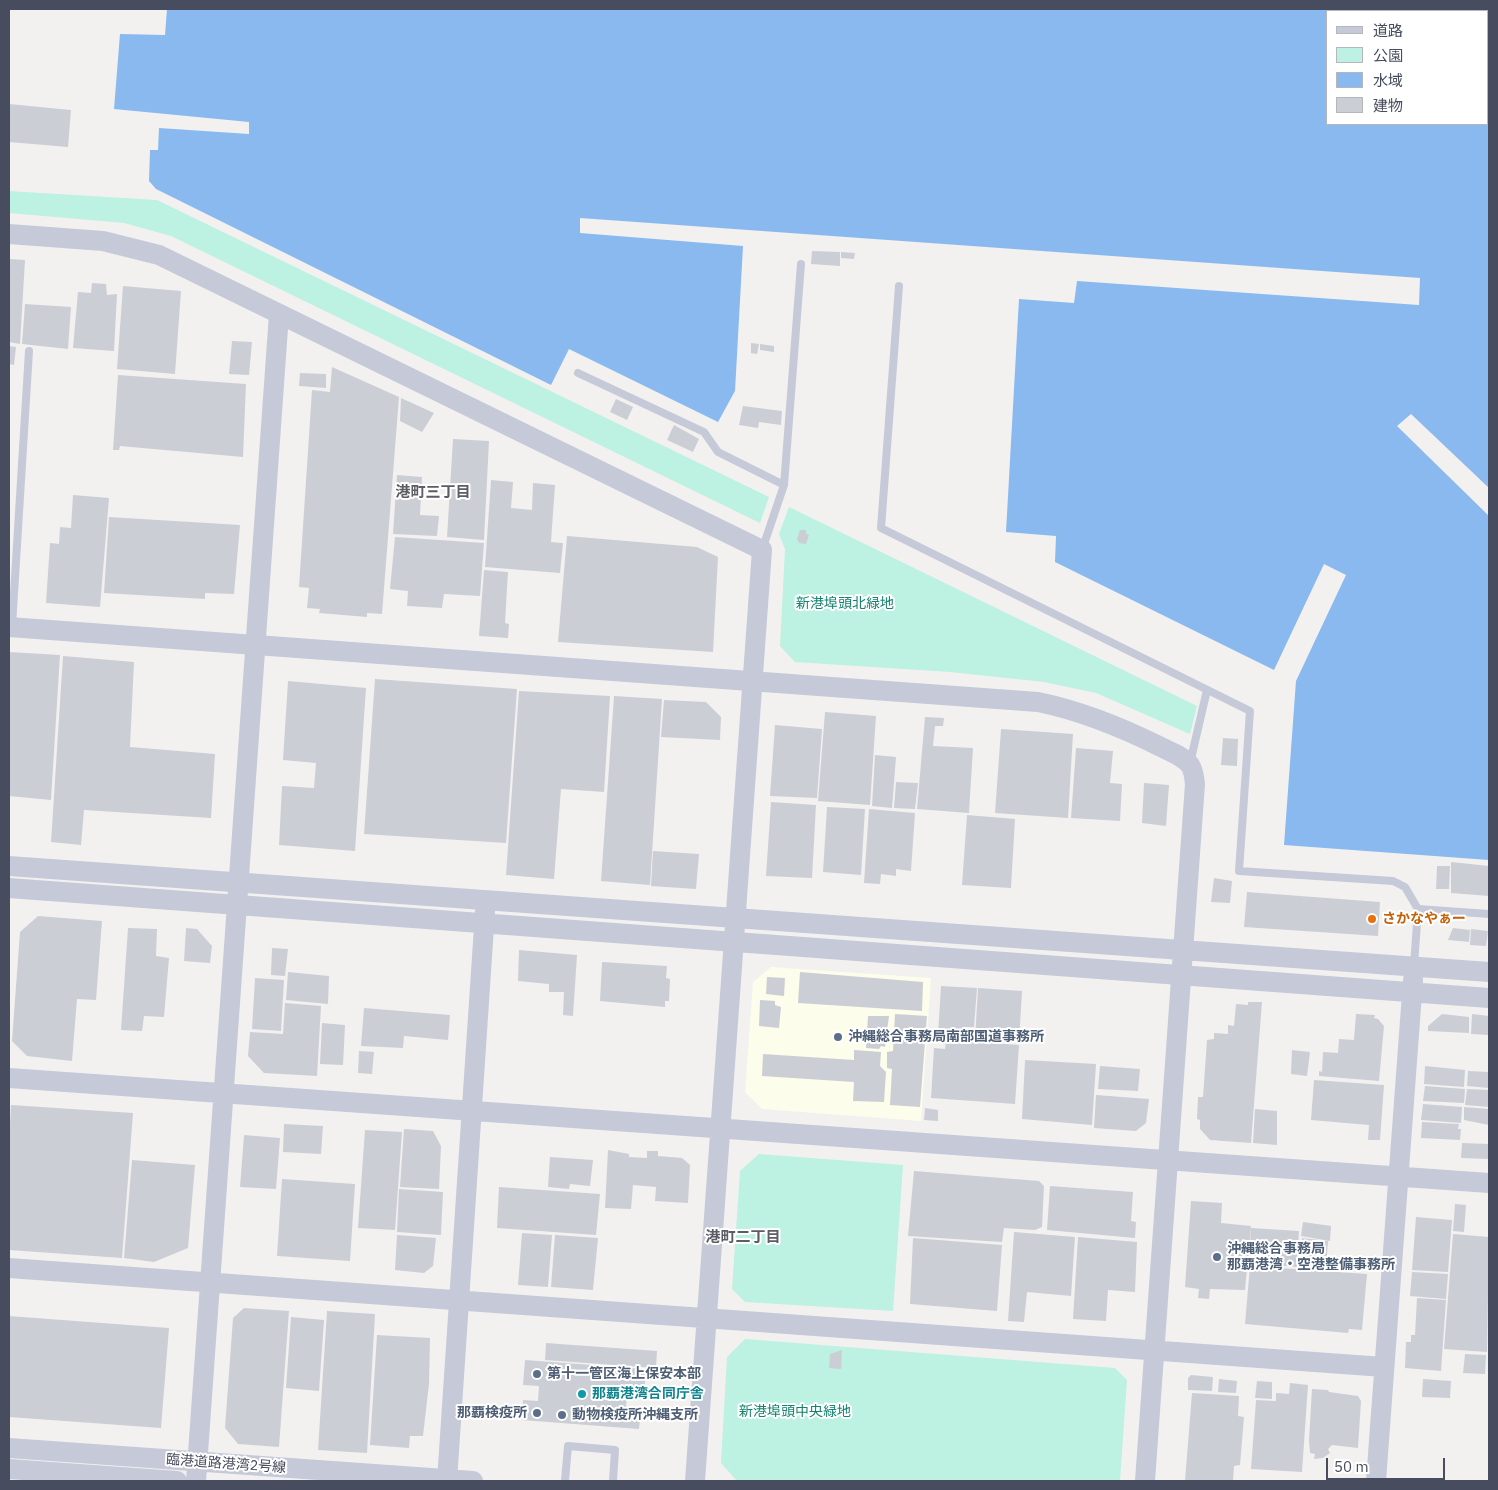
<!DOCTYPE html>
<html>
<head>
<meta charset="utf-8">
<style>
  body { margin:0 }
  #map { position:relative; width:1498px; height:1490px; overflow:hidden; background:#f2f1f0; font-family:"IBM Plex Sans","Noto Sans JP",sans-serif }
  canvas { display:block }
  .frame { position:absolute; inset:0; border:10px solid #474c5e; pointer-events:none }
  .legend { position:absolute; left:1326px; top:10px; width:162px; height:115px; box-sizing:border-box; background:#fff; border:1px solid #b5b7bf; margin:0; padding:6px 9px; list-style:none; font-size:15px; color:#474c5e }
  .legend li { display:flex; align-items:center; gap:10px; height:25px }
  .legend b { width:25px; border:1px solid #b5b7bf }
  .scale { position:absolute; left:1326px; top:1458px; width:119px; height:22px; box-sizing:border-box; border:2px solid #474c5e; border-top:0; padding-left:6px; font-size:15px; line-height:18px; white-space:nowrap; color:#474c5e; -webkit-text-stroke:4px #fff; paint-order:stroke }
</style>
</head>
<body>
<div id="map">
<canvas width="1498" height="1490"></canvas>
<div class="frame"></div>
<ul class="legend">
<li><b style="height:6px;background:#c6cad8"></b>道路</li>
<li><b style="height:14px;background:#bdf1e2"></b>公園</li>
<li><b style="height:14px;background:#89b9ef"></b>水域</li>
<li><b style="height:14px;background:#ccced6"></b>建物</li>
</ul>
<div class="scale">50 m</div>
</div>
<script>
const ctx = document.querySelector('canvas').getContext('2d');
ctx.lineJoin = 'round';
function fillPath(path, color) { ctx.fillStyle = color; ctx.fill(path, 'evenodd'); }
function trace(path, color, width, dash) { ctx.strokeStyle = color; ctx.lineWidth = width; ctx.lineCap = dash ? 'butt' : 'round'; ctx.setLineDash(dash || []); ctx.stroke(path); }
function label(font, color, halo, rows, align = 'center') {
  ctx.font = font + ' "IBM Plex Sans","Noto Sans JP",sans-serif'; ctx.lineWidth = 4; ctx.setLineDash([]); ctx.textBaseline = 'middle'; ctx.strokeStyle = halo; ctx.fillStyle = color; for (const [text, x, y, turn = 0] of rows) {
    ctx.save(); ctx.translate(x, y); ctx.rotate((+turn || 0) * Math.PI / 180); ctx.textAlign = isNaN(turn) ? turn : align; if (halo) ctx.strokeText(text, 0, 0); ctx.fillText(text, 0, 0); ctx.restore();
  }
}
fillPath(new Path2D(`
  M771,967L931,978L921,1121L762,1109L745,1092L753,982Z`), '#fcfdea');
fillPath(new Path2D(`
  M9,191L157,200L769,497L760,523L171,236L124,223L9,213Z
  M789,507L1197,706L1190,734L1096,693L1044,682L950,672L795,662L780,646L785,549L779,534Z
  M759,1154L903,1165L893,1311L745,1302L732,1289L740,1171Z
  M745,1339L1115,1368L1127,1380L1120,1481H737L721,1463L727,1357Z`), '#bdf1e2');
fillPath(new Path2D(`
  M167,9H1489V488L1411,414L1397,426L1489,516V860L1284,845L1296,681L1346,575L1324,564L1274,670L1055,562L1056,536L1006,532L1019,299L1074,303L1077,281L1419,305L1420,278L580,218V233L743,246L735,391L718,422L569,349L551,385L156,189L149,181L150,150H158L159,128L249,134V122L114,109L120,34L165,35ZM1327,11H1487V124H1327Z`), '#89b9ef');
fillPath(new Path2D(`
  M9,104L71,110L68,147L9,142Z
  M812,251L840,252V266L811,264Z
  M841,252L855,253L854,259L841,258Z
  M9,259L25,260L20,344L9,342Z
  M92,283L106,284L107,295L117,294L114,351L73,348L78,292L91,293Z
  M123,286L181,291L175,374L117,369Z
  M25,304L71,307L68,349L22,344Z
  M232,341L252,342L249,375L229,374Z
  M751,343L759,344L757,354L751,353Z
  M760,344L774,346V352L760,350Z
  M9,346L16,347L14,365L9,364Z
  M332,367L399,397L382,614L367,613V617L319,613L320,609L307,608L309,588L299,587L312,390L330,392Z
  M300,373L326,374V388L299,386Z
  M118,375L246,384L243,457L120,446L119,450H113Z
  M401,398L434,413L422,432L400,421Z
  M616,399L633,407L627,420L610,412Z
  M743,406L782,411L781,425L759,422L758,428L739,425Z
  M674,425L699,439L693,452L667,440Z
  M453,439L489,441L484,540L447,537Z
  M397,475L422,477L420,515L439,516L437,536L393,534Z
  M491,480L513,482L511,508L532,510L533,483L555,485L551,542L563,543L560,573L485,567Z
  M73,495L109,498L100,607L46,603L50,543L59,544L60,527L71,528Z
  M109,517L240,525L234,594L205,593V599L104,593Z
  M800,530H806V534L809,535L806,544L799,543L797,539Z
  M567,536L697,547L718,557L713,652L558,642Z
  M395,537L484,543L480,596L444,594L442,608L407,606L408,591L390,589Z
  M484,570L508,572L505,623L509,624L508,638L479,636Z
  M9,652L60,655L51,800L9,796Z
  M63,656L134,662L130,747L215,754L211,818L84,810L81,845L51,842Z
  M375,679L517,689L506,843L364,834Z
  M288,681L366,688L355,851L279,845L282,786L314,788L316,763L283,760Z
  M519,691L610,696L604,792L561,789L554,879L506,875Z
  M614,696L662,699L650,885L601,881Z
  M664,700L706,702L721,717L720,740L661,737Z
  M825,712L876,716L870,805L818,801Z
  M925,717L944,718L943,726H935L933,746L973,748L969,813L917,809Z
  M775,725L822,729L817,798L770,796Z
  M1001,729L1073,734L1068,818L995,813Z
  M1223,738L1238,739L1237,766L1221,765Z
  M1076,748L1113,751L1110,783L1122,784L1120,821L1071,818Z
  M875,755L896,757L892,808L872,806Z
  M896,782L918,783L915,809L894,808Z
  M1144,783L1169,785L1166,826L1142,823Z
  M771,802L816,805L812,878L766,876Z
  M827,807L865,809L861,875L823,872Z
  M869,809L915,813L911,871L896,869V876L881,874L880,884L864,883Z
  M967,815L1015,819L1011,888L962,885Z
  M653,851L699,854L696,889L651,886Z
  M1451,862L1489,866V896L1451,893Z
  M1437,866H1450L1449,889H1436Z
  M1214,878L1232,881L1230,903L1211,902Z
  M1247,892L1380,902L1378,936L1244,927Z
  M38,916L102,921L96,1000L77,999L72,1061L27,1056L12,1041L20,932Z
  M128,928L157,929L156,956L169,958L164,1017L144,1016L142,1031L121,1030Z
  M186,928L197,929L212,946L210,963L184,961Z
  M1453,928L1470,930L1469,942L1448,940Z
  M1471,929L1488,931L1486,946L1470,945Z
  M272,948L288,949L285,976L271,975Z
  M519,950L577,955L573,1016L563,1015L564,992H549V984L518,981Z
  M602,962L667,966L666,978L670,979L669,1001H665V1007L600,1001Z
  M288,972L329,976L328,1004L286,1000Z
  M800,972L923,982L922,1011L798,1003Z
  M767,977L785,978L784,996L766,994Z
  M255,978L284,980L281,1031L252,1029Z
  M941,986L977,988L974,1027H966L965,1038L938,1035Z
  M978,988L1022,991L1019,1042L975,1039Z
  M760,1000L775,1001V1005L781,1007L779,1028L759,1026Z
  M1248,1002H1262L1251,1143L1210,1140L1200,1129V1120L1197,1119L1198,1097H1203L1207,1040L1214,1039V1033L1228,1034V1025L1234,1026L1236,1004L1248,1005Z
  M285,1003L321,1006L317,1076L264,1073L248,1056L250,1032L283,1034Z
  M364,1008L450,1015L448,1040L404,1036L403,1048L361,1046Z
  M895,1014L927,1016L920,1107L890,1105L892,1069L887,1068V1052L893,1051Z
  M1356,1014L1375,1015L1374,1018L1378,1019L1384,1026L1379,1081L1319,1076V1071L1322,1072L1323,1052L1338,1053L1339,1039L1354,1040Z
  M1442,1014L1469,1017V1033L1428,1031V1026Z
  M1472,1014L1489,1016V1035L1471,1034Z
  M868,1016H889L885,1047L881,1046L879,1049L866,1048Z
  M322,1023L345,1025L343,1065L320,1064Z
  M946,1040L1019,1045L1015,1104L931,1098L934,1048L945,1049Z
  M854,1050L881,1052L880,1066L886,1072L884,1102L853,1101L854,1082L762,1076L763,1054L854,1060Z
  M1292,1050L1310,1052L1307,1076L1291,1074Z
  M359,1051L374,1052L372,1074L358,1073Z
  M1025,1060L1096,1064L1092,1125L1022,1119Z
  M1100,1066L1140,1069L1138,1091L1098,1089Z
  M1425,1066L1465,1070L1464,1087L1424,1084Z
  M1468,1071L1489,1072V1088L1467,1086Z
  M1314,1080L1384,1085L1380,1140H1368L1369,1125L1311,1120Z
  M1425,1086L1465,1089L1464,1103L1423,1101Z
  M1467,1089L1489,1090V1107L1465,1105Z
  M1096,1095L1149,1099L1146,1123L1136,1131L1094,1128Z
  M1423,1104L1462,1107L1461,1123L1421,1120Z
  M11,1105L133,1113L122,1258L9,1250V1143Z
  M1464,1107L1489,1109V1125L1464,1120Z
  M925,1108L938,1110V1121L924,1120Z
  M1255,1109L1277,1111V1145L1253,1143Z
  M1422,1122L1459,1124L1458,1129H1461L1460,1140L1421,1138Z
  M284,1124L323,1126L321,1154L283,1152Z
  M404,1129L433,1131L441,1146L439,1189L400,1187Z
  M365,1130L402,1132L395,1230L358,1228Z
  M244,1135L280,1138L276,1189L240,1187Z
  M1462,1143L1489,1144L1488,1159L1461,1158Z
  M608,1150L629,1154V1157L647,1158V1151H658V1156L682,1158L690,1165L688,1203L655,1201L656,1187L633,1185L631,1209L605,1208Z
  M550,1157L593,1160L590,1186L570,1184L569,1189L548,1187Z
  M132,1160L195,1165L188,1248L154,1262L124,1258Z
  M914,1171L1039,1181L1044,1186L1042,1227L1035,1230L1004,1228L1002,1242L908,1236Z
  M282,1179L355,1184L350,1261L277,1256Z
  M1050,1186L1133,1192L1131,1221L1136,1222L1135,1238L1047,1230Z
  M499,1187L600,1194L596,1235L497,1228Z
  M399,1189L443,1192L441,1235L397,1232Z
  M1191,1201L1222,1203L1221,1223L1251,1226L1245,1290L1210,1289L1209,1299L1198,1298L1199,1289L1185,1287Z
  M1455,1204L1466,1205L1464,1232L1453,1231Z
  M1416,1217L1452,1220L1448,1272L1412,1270Z
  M1303,1222L1331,1226L1330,1241L1301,1236Z
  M1251,1228L1299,1231L1297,1267L1249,1263Z
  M1014,1232L1075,1237L1071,1296L1027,1292L1024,1322L1008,1321Z
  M522,1233L552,1235L548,1287L518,1285Z
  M1453,1234L1489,1237L1487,1352L1444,1349Z
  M397,1235L436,1238L433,1266L424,1273L395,1270Z
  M555,1235L598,1238L593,1290L551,1287Z
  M1078,1237L1137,1242L1135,1292L1108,1290L1106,1321L1073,1319Z
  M913,1238L1002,1245L997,1311L910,1304Z
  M1302,1238L1328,1241L1326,1268L1300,1266Z
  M1250,1266L1367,1274L1362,1330L1349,1329L1348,1333L1245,1324Z
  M1412,1272L1448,1274L1446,1299L1410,1296Z
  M1417,1298L1446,1300L1441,1371L1405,1368L1406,1342H1411V1335H1415Z
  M244,1308L289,1311L279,1447L238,1444L225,1428L233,1318Z
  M327,1311L375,1314L367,1453L318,1450Z
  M9,1316L169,1328L161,1428L9,1417Z
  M291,1317L324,1320L319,1391L286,1388Z
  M377,1335L430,1338L429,1384L423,1436H410L409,1448L370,1445Z
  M546,1343L657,1351L656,1368L545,1360Z
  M842,1350L841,1369L829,1368L830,1354Z
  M1465,1354L1486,1355L1485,1374L1463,1373Z
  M525,1360L646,1369L644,1395L627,1394L626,1408L641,1409L639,1429L522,1420L523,1400L538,1401L539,1386L523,1385Z
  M1191,1375L1213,1377L1212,1391L1188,1390V1378Z
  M1219,1379L1237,1381L1236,1393L1218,1392Z
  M1423,1379L1451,1381L1450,1398L1422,1397Z
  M1257,1381L1272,1382V1399L1255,1398Z
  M1290,1383L1308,1385L1302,1472L1251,1469L1256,1400L1276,1401V1393L1289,1394Z
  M1312,1389L1328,1390L1329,1392L1358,1396L1361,1401L1358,1448L1332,1445L1328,1449L1330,1453L1323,1458L1314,1459L1315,1454L1310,1453L1309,1440Z
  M1192,1393L1239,1396L1238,1416L1244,1417L1240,1465L1234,1466L1233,1481H1185Z`), '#ccced6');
trace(new Path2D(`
  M899,286L881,528L1250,711L1239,871L1393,881L1405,887L1418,909
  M578,373L704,432L718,452L784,485
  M762,550L784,485L801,264
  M12,626L29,351
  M1190,763L1207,690
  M1414,965L1418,909L1489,914
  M565,1481L568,1446L615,1450L613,1481`), '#c6cad8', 8);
trace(new Path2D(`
  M9,234L103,241L159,255L762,550L695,1481
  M9,627L1038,702C1082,711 1121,727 1161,747C1171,752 1183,756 1190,765C1194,771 1194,777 1195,784L1145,1481
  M9,866L1489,972
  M9,888L1489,998
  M9,1078L1489,1183
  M9,1268L1384,1367
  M9,1448L473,1481
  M9,1469L177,1481
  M196,1481L279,314
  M447,1481L485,912
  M1376,1481L1413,980`), '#c6cad8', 20);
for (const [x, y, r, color] of [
  [1372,919,5,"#e8710a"],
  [838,1037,5,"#5c6f8a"],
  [1217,1257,5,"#5c6f8a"],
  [537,1374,5,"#5c6f8a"],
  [582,1394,5,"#0f9aa8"],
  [537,1413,5,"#5c6f8a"],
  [562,1415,5,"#5c6f8a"]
]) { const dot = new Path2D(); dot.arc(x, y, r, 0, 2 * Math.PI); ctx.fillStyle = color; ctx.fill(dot); trace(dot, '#fff', 2); }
label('14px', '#148370', '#fff', [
  ["新港埠頭北緑地",845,604],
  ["新港埠頭中央緑地",795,1412]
]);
label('bold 14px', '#c56008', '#fff', [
  ["さかなやぁー",1382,919]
], 'left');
label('bold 14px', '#4e5e75', '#fff', [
  ["沖縄総合事務局南部国道事務所",848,1037],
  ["沖縄総合事務局",1227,1249],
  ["那覇港湾・空港整備事務所",1227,1265],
  ["第十一管区海上保安本部",547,1374],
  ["那覇検疫所",527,1413,"right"],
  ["動物検疫所沖縄支所",572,1415]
], 'left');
label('bold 14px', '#0d838f', '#fff', [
  ["那覇港湾合同庁舎",592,1394]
], 'left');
label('14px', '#474c5e', '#fff', [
  ["臨港道路港湾2号線",226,1464,4]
]);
label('bold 15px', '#5c5d65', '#fff', [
  ["港町三丁目",433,493],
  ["港町二丁目",743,1238]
]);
</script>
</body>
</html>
